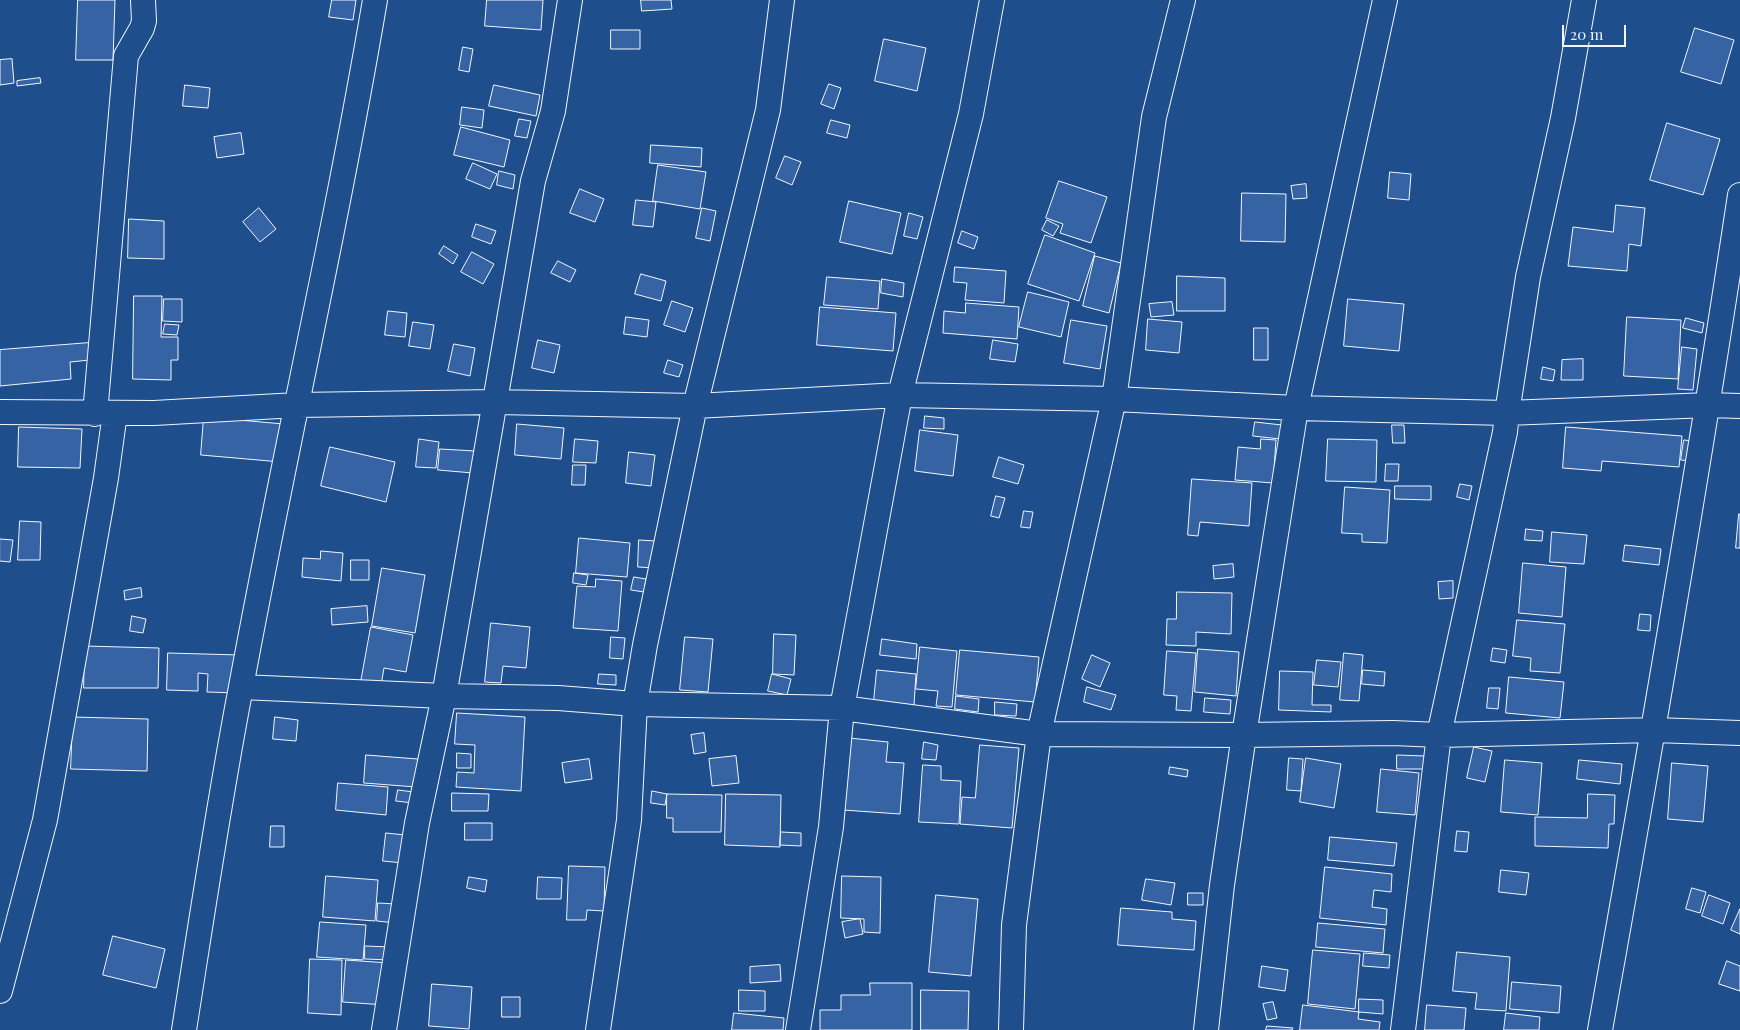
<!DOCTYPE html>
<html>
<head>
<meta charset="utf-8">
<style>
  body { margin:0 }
  #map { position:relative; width:1740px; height:1030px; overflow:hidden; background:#1f4e8c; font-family:"Playfair Display",serif }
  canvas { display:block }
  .scale { position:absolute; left:1562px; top:25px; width:64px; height:22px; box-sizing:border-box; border:2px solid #f2f6ff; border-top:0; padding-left:6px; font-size:15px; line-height:18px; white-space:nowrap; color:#f2f6ff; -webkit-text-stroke:4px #1f4e8c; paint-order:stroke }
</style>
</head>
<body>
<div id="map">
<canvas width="1740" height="1030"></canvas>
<div class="scale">20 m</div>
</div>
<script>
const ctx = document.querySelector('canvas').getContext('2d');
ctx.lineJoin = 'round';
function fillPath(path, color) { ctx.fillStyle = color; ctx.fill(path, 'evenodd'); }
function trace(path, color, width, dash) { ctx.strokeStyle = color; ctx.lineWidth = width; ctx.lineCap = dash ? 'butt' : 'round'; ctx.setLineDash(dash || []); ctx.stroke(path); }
const building = new Path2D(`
  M78,0H115L113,60H76Z
  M332,0H356L353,20L329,17Z
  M487,0H543L541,30L485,26Z
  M641,0H671L672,9L642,11Z
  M1695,28L1734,40L1721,84L1681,72Z
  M611,30H640V49H611Z
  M884,39L926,48L917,91L875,81Z
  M463,47L473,49L469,72L459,70Z
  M12,59L14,83L0,85V60Z
  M40,78L41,83L17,86V81Z
  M829,84L841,88L834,109L821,104Z
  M185,85L210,88L208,108L183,106Z
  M494,85L540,95L536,116L489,106Z
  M462,107L484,110L482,128L460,125Z
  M519,119L531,121L527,138L515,136Z
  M831,120L850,125L847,138L827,133Z
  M1667,123L1720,139L1703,195L1650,180Z
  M461,127L510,140L504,167L454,155Z
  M241,133L244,154L217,158L214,137Z
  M651,145L702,148L701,167L650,163Z
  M785,156L801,162L792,185L776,178Z
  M473,163L497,174L490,189L466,179Z
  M658,165L706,172L700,209L653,201Z
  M499,171L515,175L513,189L497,185Z
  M1390,172L1411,174L1409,200L1388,198Z
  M1059,181L1107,197L1091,243L1060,233L1063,224L1046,218Z
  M1306,184L1307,198L1293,199L1291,186Z
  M580,189L604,199L595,222L570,213Z
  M1242,193L1286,194L1285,242L1241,241Z
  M636,200L656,202L653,227L633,225Z
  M849,201L901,213L892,254L840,242Z
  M1616,205L1645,208L1641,246L1629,244L1627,271L1568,266L1573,227L1613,232Z
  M259,208L276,229L260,242L243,222Z
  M702,208L716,211L710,241L696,238Z
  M909,213L923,217L917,239L904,236Z
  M129,219L164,221V259L128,258Z
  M1047,220L1059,226L1053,236L1042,230Z
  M476,224L496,231L491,244L472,237Z
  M962,231L978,237L974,249L958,243Z
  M1045,235L1095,253L1079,301L1028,284Z
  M444,246L458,255L453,264L439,254Z
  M472,252L494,264L483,284L461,272Z
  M1095,256L1121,263L1109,313L1083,306Z
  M558,261L576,270L570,282L551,273Z
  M955,267L1006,271L1004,303L965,300L967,283L954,282Z
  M641,274L666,281L661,301L635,294Z
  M1177,276L1225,278V311H1177Z
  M827,277L880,281L878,309L824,305Z
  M882,279L904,283L903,297L881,293Z
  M1028,292L1069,302L1061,337L1019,327Z
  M134,296H162L161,337H178V360H171V380L133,379Z
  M164,299H182V322L163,321Z
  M1348,299L1404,304L1399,351L1344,346Z
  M672,301L693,308L685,332L664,325Z
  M1172,302L1174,315L1151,317L1149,304Z
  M966,303L1019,307L1017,339L943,333L944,311L965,313Z
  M820,307L896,313L893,351L817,345Z
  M388,311L407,313L405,337L385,335Z
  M626,317L649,320L647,337L624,334Z
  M1627,317L1681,320L1678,379L1624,376Z
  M1686,318L1704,323L1702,333L1683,328Z
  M1148,319L1182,322L1179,353L1146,350Z
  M1071,320L1107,326L1100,369L1064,363Z
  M413,322L434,325L430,349L409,346Z
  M165,324L179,325L177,335L163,334Z
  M1254,328H1268V360H1254Z
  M538,340L560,345L554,373L532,368Z
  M993,340L1018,344L1015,362L990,359Z
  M89,343L90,360L70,362L71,379L0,386V350Z
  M454,344L475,348L470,376L448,371Z
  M1682,347L1697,349L1693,390L1678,389Z
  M1583,359V380H1561L1562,360Z
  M668,360L683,365L679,377L664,373Z
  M1543,367L1555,370L1553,381L1541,379Z
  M925,416L944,418V429L924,428Z
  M204,417L284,424L281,462L201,455Z
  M1255,422L1282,425L1280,439L1253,436Z
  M517,424L564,428L561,459L515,455Z
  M1392,425H1404L1405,443H1393Z
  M19,427L82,429L80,468L18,467Z
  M1566,427L1682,436L1679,467L1602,461L1601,471L1563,468Z
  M920,430L958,435L953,476L915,471Z
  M419,439L439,442L436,468L416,467Z
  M575,439L598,441L596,463L573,462Z
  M1261,439L1276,440L1273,483L1235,480L1238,447L1260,449Z
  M1328,439L1377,440L1376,482L1326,481Z
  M1684,440L1693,441L1691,461L1681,460Z
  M330,447L395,462L386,502L321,486Z
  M440,449L475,451L473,473L438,470Z
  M629,452L655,455L651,486L626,483Z
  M999,457L1024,465L1018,484L993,477Z
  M1386,464H1399L1398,481H1385Z
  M573,465H586L585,485H572Z
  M1192,479L1252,483L1249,526L1200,522L1198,536L1188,535Z
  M1460,484L1472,486L1469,500L1457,497Z
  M1395,486H1431V500L1395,499Z
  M1345,487L1390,490L1387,543L1362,542V534L1342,533Z
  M996,496L1005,498L999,518L991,516Z
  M1024,511L1033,512L1030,528L1021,527Z
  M1739,514H1740V548H1736Z
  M20,521L41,522L40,560H18Z
  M1526,529L1543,531L1542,541L1525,540Z
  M1552,532L1587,535L1584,564L1550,562Z
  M579,538L630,543L627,577L576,573Z
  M0,539L13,540L10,562L0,561Z
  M639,540L656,541L655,568L638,567Z
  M1625,545L1661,549L1659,565L1623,561Z
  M321,551L343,553L341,581L302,577L303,558L320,559Z
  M351,560H369V580H351Z
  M1523,563L1566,567L1562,617L1519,613Z
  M1233,564L1234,577L1214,579L1213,566Z
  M382,568L425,575L415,633L372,626Z
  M574,573L588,575L586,585L573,583Z
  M634,577L646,579L644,592L631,590Z
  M596,579L622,581L618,631L573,628L577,586L595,587Z
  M1453,581V598L1439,599L1438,582Z
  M141,588L142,597L125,600L124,591Z
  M1177,592L1232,593L1231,634L1196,632V646L1166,645L1167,619H1176Z
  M367,606L368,622L332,625L331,609Z
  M1640,614L1651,615L1650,631L1638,630Z
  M132,616L146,619L143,633L130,631Z
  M1517,620L1565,624L1560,673L1530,671L1531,658L1513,656Z
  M491,623L530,627L526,668L503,666L501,683L485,682Z
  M371,627L413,635L406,672L384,668L381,686L361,682Z
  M774,634L796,635L794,675L773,674Z
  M611,637L625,638L623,659L610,658Z
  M685,637L713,639L708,692L680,690Z
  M882,639L917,644L916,659L880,655Z
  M85,646L159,648L158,688H84Z
  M920,647L957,651L952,707L936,706L938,691L916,689Z
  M1493,648L1507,650L1505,663L1491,661Z
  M1198,649L1239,652L1236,696L1195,692Z
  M960,650L1039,657L1035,702L956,695Z
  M1167,651L1196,653L1191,711L1176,710L1177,696L1164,695Z
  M168,653L240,655L239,693L207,692L208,674L198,673V691L167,690Z
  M1344,653L1363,655L1359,701L1340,700Z
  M1092,655L1110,663L1100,687L1082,679Z
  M1317,660L1341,662L1338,687L1314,685Z
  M877,670L916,674L914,705L874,701Z
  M1363,670L1385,672L1384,686L1362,684Z
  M1280,671L1313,672L1312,705H1331V712L1279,710Z
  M599,674L616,675V685L598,684Z
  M772,674L791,679L787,695L768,691Z
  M1509,677L1564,682L1560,718L1506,713Z
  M1087,687L1116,695L1111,710L1084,702Z
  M1489,688H1500L1498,709L1487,708Z
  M956,696L979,699L978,712L955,709Z
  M1205,698L1231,700L1230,714L1204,712Z
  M995,702L1017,704L1016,716L995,715Z
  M457,713L525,717L521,791L456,787L457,772L474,773L475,745L455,744Z
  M73,717L148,719L147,771L71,769Z
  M275,717L298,720L296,741L273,739Z
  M704,733L706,752L694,754L691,735Z
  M849,738L888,742L886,762L904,763L900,814L843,810Z
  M924,742L938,745L936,760L922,759Z
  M980,745L1019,748L1012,828L960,824L962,797L975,798Z
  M1474,747L1492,751L1485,782L1467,778Z
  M457,753L471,754V768H457Z
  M366,755L418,759L416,787L364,783Z
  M1397,755L1425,756V769H1397Z
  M736,756L739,783L712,786L709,759Z
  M1289,758L1303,759L1301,791L1287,790Z
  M1306,758L1341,764L1334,808L1300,802Z
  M589,759L592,779L565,783L562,763Z
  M1505,760L1542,763L1538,815L1501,812Z
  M1579,760L1622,764L1620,784L1577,779Z
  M1672,763L1708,766L1703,822L1668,819Z
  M923,765L941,766V780L961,781L959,824L919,822Z
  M1170,767L1188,770L1187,777L1169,774Z
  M1381,769L1419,773L1415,815L1377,812Z
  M338,783L388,787L386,815L336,810Z
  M398,790L414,792L413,803L396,801Z
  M652,791L667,794L665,805L651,803Z
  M452,793L489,794L488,811H452Z
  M667,794L722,795L721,832H673V818H667Z
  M726,794L781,795L780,847L725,845Z
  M1588,794L1615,795L1614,824H1609L1608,848L1535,846V817L1587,818Z
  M465,823H492V840H465Z
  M271,826H284V847H270Z
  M1457,831L1469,832L1467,852L1455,851Z
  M781,832L801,833V846L780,845Z
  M386,833L405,835L403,863L383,861Z
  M1330,837L1397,843L1394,866L1328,860Z
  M569,866L605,867L604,911L587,910L586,920H567Z
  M1325,867L1392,874L1391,892L1374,890L1372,907L1387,909L1386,925L1320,918Z
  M1501,870L1529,873L1526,895L1499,892Z
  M326,876L378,880L375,921L323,917Z
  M842,876L881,877L880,933L864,932V919L841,918Z
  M469,877L487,880L485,892L467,888Z
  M538,877L562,878L561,899H537Z
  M1146,879L1175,883L1171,905L1142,900Z
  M1692,888L1706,892L1700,913L1686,909Z
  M1188,893H1203V905H1188Z
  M936,895L978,899L971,976L929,972Z
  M1709,895L1730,903L1723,924L1702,916Z
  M378,903L396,904L395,923L377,921Z
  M1121,908L1172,912V919L1196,921L1194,950L1118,945Z
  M1740,909V934L1731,930Z
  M860,919L863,934L845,938L842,922Z
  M320,922L366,925L363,960L317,957Z
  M1318,923L1385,929L1383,953L1316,947Z
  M113,936L165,949L156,988L103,975Z
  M365,946L390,947V960L365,959Z
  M1313,950L1360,954L1355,1009L1308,1004Z
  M1457,952L1510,957L1506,1011L1475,1009L1477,993L1453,991Z
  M1364,953L1390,955L1389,968L1363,966Z
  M310,959L342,960L341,1015L308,1013Z
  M346,960L389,963L385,1005L343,1002Z
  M1727,961L1740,966V991L1719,984Z
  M780,965L781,981L750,983V967Z
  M1262,966L1288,970L1285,991L1259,987Z
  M1512,982L1561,986L1559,1013L1510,1009Z
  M870,983H912V1030H820V1010H841V995H870Z
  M432,984L472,987L469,1029L429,1026Z
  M739,990L765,991V1011H739Z
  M921,990L969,991L968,1030H921Z
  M502,997H520V1017H502Z
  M1359,999L1383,1000V1014L1359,1012Z
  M1273,1002L1277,1018L1267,1020L1263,1004Z
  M1303,1005L1359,1012L1358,1019L1380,1022L1379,1030H1300Z
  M1427,1005L1466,1008L1464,1030H1425Z
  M734,1013L784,1018L783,1030H732Z
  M1506,1013L1540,1017L1539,1030H1504Z
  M1267,1026L1293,1028L1292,1030H1266Z`);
fillPath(building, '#3563a3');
trace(building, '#f2f6ff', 1);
const minor = new Path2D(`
  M1183,0L1154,117L1114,399L1039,734L1244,735L1393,733L1439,735L1654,730L1740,733
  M0,412L154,413L297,405L496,402L695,406L900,395L1114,399L1296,408L1507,413L1709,405L1740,406
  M95,414L126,56L142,28L144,21L143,0
  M241,687L444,696L558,698L635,704L842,708L1039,734L1014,925L1011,1030
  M0,991L45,820L106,478L115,413
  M184,1030C202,916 219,801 241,687C283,458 336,230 375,0
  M384,1030L417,823L444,696L533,181L553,111L570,0
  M598,1030L629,820L635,704L645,645L695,406L768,110L782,0
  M798,1030L831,827L842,708L900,395L971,114L992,0
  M1206,1030L1222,885L1244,735L1296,408L1385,0
  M1403,1030L1439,735L1505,432L1507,413L1528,277L1563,118L1584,0
  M1600,1030C1650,752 1698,474 1740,195`);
trace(minor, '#f2f6ff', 26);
trace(minor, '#1f4e8c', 24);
</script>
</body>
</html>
